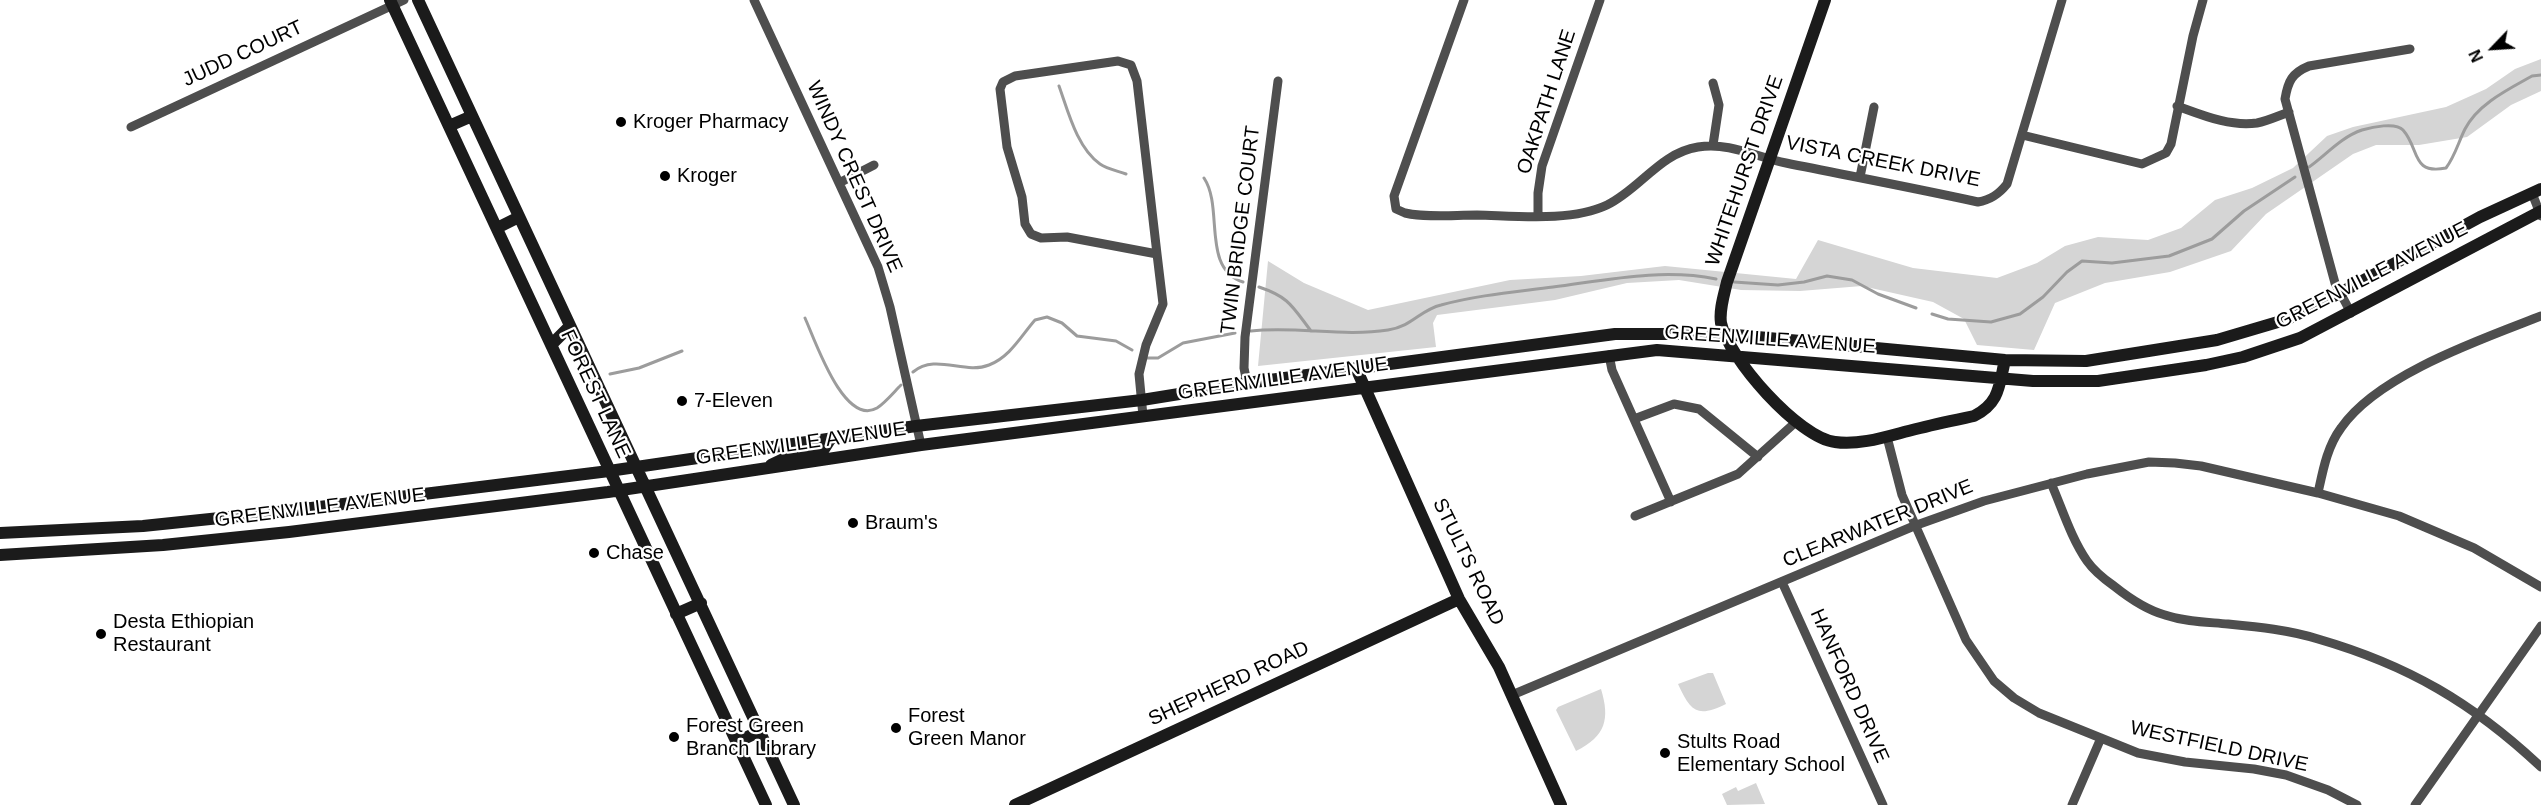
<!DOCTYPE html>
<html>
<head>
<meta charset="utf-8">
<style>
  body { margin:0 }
  #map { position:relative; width:2541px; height:805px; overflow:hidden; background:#fff; font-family:Helvetica,sans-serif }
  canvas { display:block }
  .north { position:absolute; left:2463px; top:18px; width:60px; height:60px; -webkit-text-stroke:4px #fff; paint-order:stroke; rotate:245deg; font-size:16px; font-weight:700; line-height:24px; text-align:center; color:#000 }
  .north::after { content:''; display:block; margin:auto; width:21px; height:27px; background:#000; clip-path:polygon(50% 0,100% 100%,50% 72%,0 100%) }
</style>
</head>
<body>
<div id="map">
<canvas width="2541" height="805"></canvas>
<div class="north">N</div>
</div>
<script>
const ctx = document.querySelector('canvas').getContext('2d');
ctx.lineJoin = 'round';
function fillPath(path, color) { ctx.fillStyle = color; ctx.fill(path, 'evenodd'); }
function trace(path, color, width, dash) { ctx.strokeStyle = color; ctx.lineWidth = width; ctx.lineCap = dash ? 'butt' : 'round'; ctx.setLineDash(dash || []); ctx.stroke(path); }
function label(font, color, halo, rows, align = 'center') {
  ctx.font = font + ' Helvetica,sans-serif'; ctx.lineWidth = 4.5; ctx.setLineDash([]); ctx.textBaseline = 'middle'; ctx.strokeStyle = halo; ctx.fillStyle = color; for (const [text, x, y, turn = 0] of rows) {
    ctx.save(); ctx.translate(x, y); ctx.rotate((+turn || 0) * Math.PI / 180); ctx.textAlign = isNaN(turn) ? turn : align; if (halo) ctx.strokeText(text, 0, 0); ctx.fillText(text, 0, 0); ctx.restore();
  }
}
fillPath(new Path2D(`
  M2541,59V91L2511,105L2467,137L2419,145H2376L2353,154L2266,214L2231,251L2170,272L2105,283L2055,303L2034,350L1977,345L1964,319L1933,302L1862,286L1800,291L1741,290L1679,280L1627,283L1555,300L1437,315L1433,323L1436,347L1258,366L1268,261L1304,283L1368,310L1510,280L1581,276L1665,266L1796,279L1818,240L1913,268L1997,278L2037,263L2065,246L2098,237L2148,240L2181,228L2215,200L2252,188L2293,168L2327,136L2353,127L2446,107L2486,89L2515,69Z
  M1708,673H1713L1726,704C1697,718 1691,712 1678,684Z
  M1601,689C1610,719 1606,736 1576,751L1556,710L1558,707Z
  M1756,783L1765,804L1727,805L1722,794L1736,787L1738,791Z`), '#d5d5d5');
trace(new Path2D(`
  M1059,86C1068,111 1077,148 1100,164C1107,169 1118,171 1126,174
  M2309,167C2326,155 2341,137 2362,130C2372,127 2396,122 2403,130C2420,149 2411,175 2446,168C2455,156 2458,143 2465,129C2478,104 2507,90 2532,76L2541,75
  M1204,178C1224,208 1201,268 1243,282
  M1734,282L1778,285L1804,282L1827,276L1852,280L1878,294L1916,308
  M1259,287C1289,297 1292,306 1311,331
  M1932,314L1948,319L1991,322L2020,314L2043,297L2067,272L2082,261L2112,263L2169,256L2212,239L2244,211L2295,177
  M805,318C815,340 844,427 877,408C885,403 894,392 901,385
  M1251,331C1296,326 1343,337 1388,330C1413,326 1420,310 1441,305C1478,295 1515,292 1553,287C1607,280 1662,268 1716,279
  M1147,358H1158L1183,343L1235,333
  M913,372C936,353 964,375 989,365C1010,357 1021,336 1035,320L1047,317L1062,323L1077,336L1116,341L1132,350
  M610,374L639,368L682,351`), '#9c9c9c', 3);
trace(new Path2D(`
  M754,0L878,267L890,307L921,445
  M1464,0L1394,196L1396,209L1405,213C1428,218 1453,215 1477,215C1517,216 1571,222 1607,205C1640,189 1660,153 1698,147C1730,142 1756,157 1786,163C1850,176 1914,188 1978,202C1991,200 1999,194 2007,184L2062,0
  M1118,61L1131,65L1137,81L1157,254L1067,237L1041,238L1031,234L1025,224L1022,197L1007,147L1000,89L1003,82L1015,76Z
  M2177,106C2202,115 2230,127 2257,123C2267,121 2278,116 2289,112
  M131,127L404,0
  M2022,135L2142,164L2166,153L2171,144L2193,36L2203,0
  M1713,145L1719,105L1713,83
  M1860,177L1874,107
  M839,183L874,165
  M2532,193L2541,216
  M1538,216V193L1542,166L1600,0
  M2351,313L2335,283L2285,99C2288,81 2292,73 2309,66L2410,49
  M1609,355L1612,370L1671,502
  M1247,383L1244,368L1245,337L1278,81
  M1143,416L1139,374L1146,345L1163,304L1157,254
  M1634,419L1674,404L1699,409L1758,457
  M1887,437L1902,495L1966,640L1994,681L2014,698L2039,713L2138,753L2185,762L2254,769L2286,775L2328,790L2357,805
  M2051,483C2062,508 2071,538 2087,561C2094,571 2104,579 2114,586C2129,598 2147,610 2165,615C2186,622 2207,622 2228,624C2259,627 2289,630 2318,639C2408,665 2473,703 2541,767
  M2318,493C2323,470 2327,447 2341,428C2377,375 2482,339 2541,316
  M1635,516L1738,474L1797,421
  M1782,582L1883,805
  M1512,695L1914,526L1984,501L2087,474L2149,462L2175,463L2201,466L2318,493L2399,516L2474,548L2541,587
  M2072,805L2101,738
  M2415,805L2541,626`), '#4e4e4e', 9);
trace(new Path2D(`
  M390,0L766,805
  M418,0L794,805
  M1825,0L1727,282C1724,295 1719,310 1721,323C1728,358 1799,438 1835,442C1861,446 1891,435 1916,429C1935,424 1955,420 1974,416C2000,403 1999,385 2005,360
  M449,126L472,116
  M497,228L519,217
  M551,345L570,326
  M1356,368L1459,599L1499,667L1561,805
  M771,465L792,455L824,449L831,438
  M0,533L143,526L287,511L609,471L916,426L1142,400L1247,383L1615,334H1725L2005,360L2086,361L2217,340L2288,319L2340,293L2480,217L2541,189
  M0,555L163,545L289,532L608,492L921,445L1657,350L2033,381H2098L2206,365L2243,357L2300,338L2541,211
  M676,614L701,603
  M737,742L760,731
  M1015,805L1459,599`), '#1b1b1b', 12);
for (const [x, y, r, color] of [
  [621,122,6,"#000"],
  [665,176,6,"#000"],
  [682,401,6,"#000"],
  [853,523,6,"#000"],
  [594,553,6,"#000"],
  [101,634,6,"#000"],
  [896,728,6,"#000"],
  [674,737,6,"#000"],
  [1665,753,6,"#000"]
]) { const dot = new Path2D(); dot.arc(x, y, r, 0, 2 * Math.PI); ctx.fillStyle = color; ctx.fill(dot); trace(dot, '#fff', 2); }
label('20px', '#000', '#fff', [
  ["JUDD COURT",243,54,-25],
  ["OAKPATH LANE",1547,102,-72],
  ["VISTA CREEK DRIVE",1883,162,11],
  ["WHITEHURST DRIVE",1745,171,-71],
  ["WINDY CREST DRIVE",854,177,66],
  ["TWIN BRIDGE COURT",1241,230,-83],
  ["GREENVILLE AVENUE",2372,276,-27],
  ["GREENVILLE AVENUE",1770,340,4],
  ["GREENVILLE AVENUE",1283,379,-8],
  ["FOREST LANE",595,394,65],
  ["GREENVILLE AVENUE",801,444,-8],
  ["GREENVILLE AVENUE",320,508,-7],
  ["CLEARWATER DRIVE",1878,524,-22],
  ["STULTS ROAD",1468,562,64],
  ["SHEPHERD ROAD",1229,684,-25],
  ["HANFORD DRIVE",1849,686,66],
  ["WESTFIELD DRIVE",2219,747,12]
]);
label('20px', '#000', '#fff', [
  ["Kroger Pharmacy",633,122],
  ["Kroger",677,176],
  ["7-Eleven",694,401],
  ["Braum's",865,523],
  ["Chase",606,553],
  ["Desta Ethiopian",113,622],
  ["Restaurant",113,645],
  ["Forest",908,716],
  ["Green Manor",908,739],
  ["Forest Green",686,726],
  ["Branch Library",686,749],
  ["Stults Road",1677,742],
  ["Elementary School",1677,765]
], 'left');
</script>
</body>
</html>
